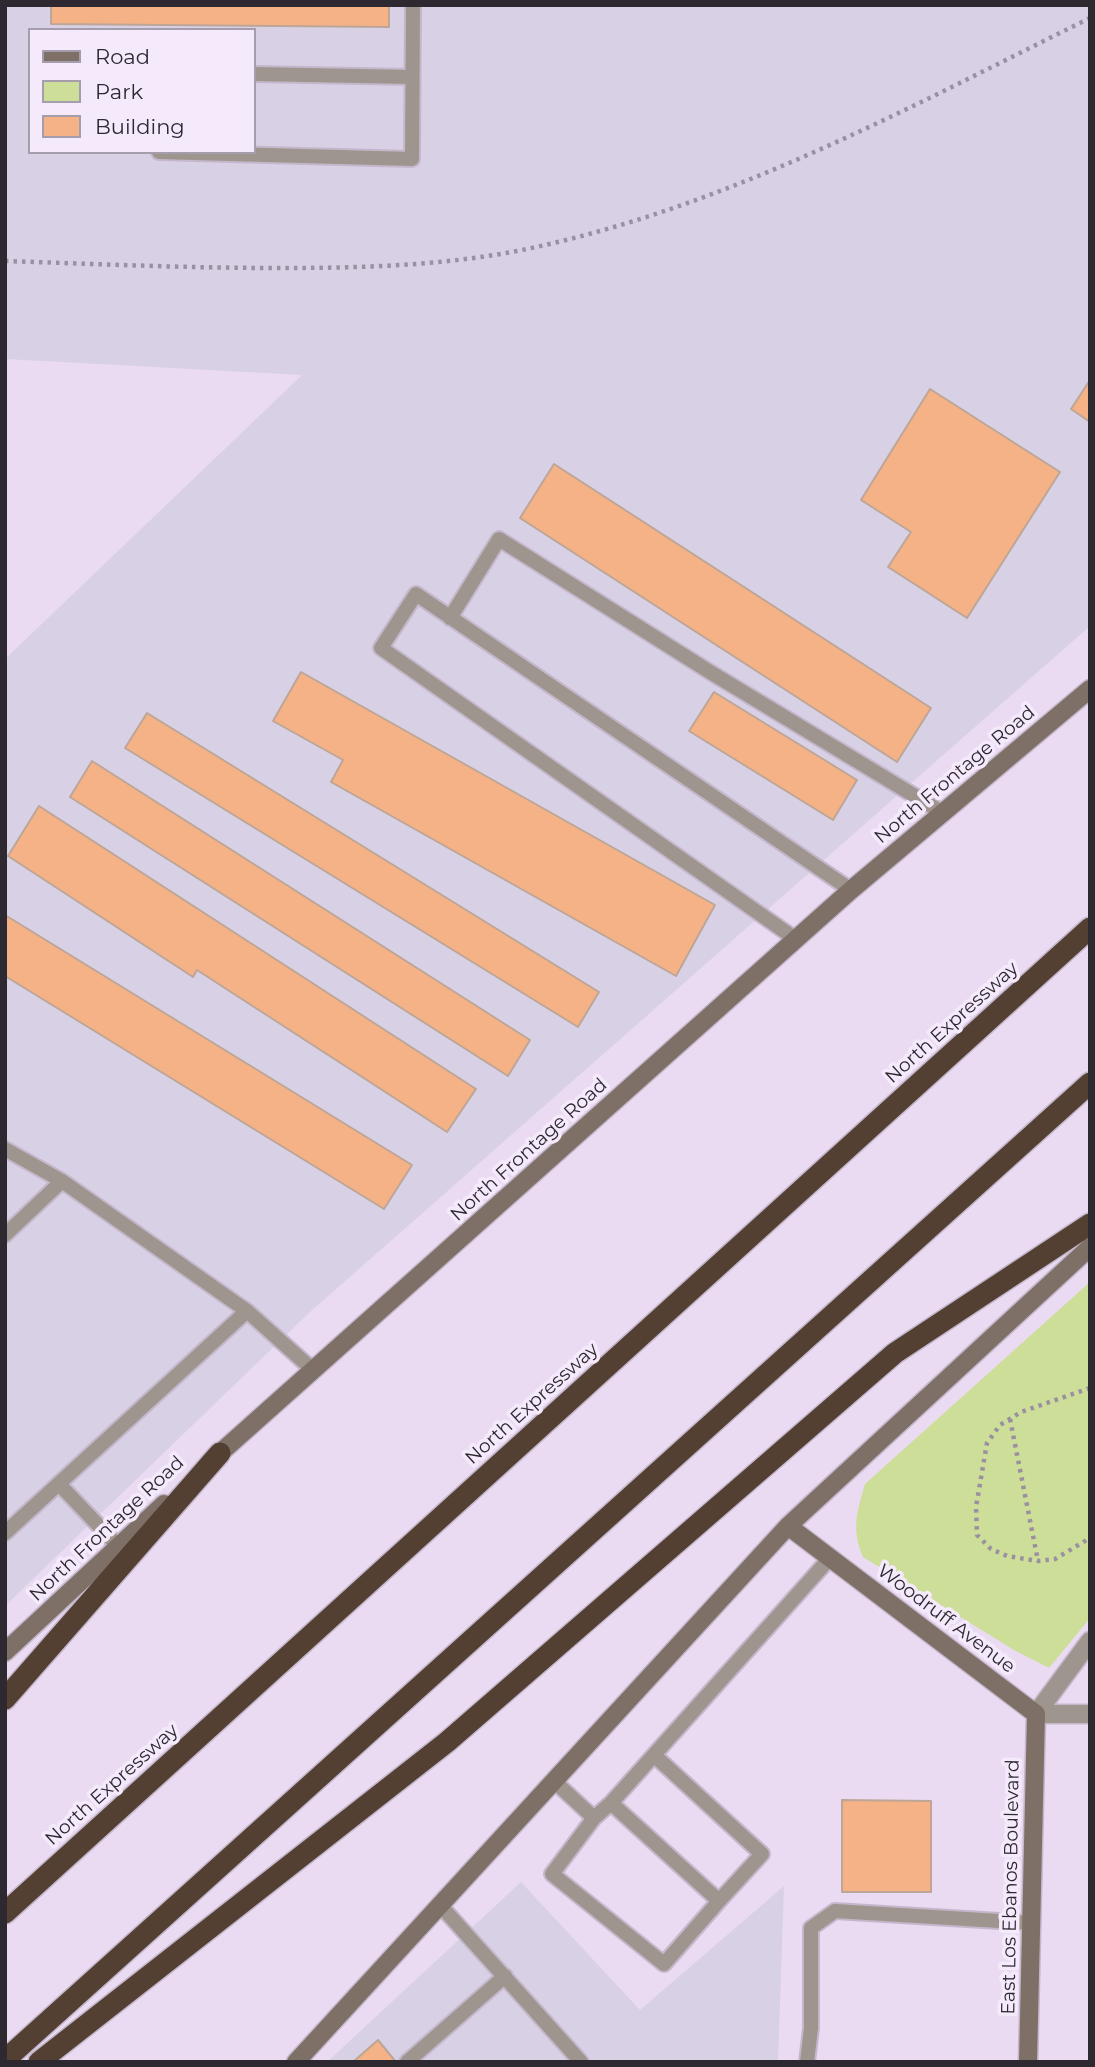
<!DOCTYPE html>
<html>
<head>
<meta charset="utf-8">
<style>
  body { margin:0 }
  #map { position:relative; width:1095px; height:2067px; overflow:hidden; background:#eadbf2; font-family:Montserrat,sans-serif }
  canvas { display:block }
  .frame { position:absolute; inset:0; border:7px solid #2e2931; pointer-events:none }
  .legend { position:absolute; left:28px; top:28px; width:228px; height:126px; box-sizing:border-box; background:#f5eafc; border:2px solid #a59dab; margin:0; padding:9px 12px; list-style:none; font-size:21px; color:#2e2931 }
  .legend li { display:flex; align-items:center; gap:14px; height:35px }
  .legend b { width:35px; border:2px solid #a59dab }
</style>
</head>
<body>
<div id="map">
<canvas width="1095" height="2067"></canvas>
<div class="frame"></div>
<ul class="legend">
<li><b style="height:9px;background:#7e7066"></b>Road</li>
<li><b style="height:19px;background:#ccde97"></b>Park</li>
<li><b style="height:19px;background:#f5b286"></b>Building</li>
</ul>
</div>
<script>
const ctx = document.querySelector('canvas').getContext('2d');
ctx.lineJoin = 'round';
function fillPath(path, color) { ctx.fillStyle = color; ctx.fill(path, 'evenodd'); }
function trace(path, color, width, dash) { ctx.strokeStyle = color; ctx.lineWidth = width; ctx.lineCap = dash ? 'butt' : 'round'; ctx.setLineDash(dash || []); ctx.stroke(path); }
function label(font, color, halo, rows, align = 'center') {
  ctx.font = font + ' Montserrat,sans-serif'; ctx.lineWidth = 7; ctx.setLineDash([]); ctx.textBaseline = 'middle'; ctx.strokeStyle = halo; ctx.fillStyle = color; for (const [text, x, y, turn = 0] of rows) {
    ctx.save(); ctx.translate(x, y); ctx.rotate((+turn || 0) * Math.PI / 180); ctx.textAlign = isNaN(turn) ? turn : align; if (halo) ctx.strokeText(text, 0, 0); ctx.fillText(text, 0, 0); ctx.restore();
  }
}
fillPath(new Path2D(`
  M5,5H1090V626L310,1312L5,1606V659L302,375L5,359ZM30,30H254V152H30Z
  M521,1882L640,2010L784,1886L778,2062H327Z`), '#d8d1e5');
fillPath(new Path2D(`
  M1090,1282V1618L1049,1668L1014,1650L863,1557C851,1529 857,1512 865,1484Z`), '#ccde97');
const building = new Path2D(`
  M51,5H389V27L51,24Z
  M1090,380V422L1071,409Z
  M930,389L1060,472L967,618L888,567L911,532L861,500Z
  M554,464L931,708L897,762L520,518Z
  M301,672L715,905L676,976L331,782L343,760L273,721Z
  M714,692L857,780L833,820L689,731Z
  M147,713L599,992L578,1027L125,748Z
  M92,761L530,1040L508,1076L70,797Z
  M39,806L476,1089L447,1132L197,970L193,977L8,856Z
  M5,915L412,1165L384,1209L5,976Z
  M842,1800L931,1801V1892H842Z
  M378,2040L396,2062H353Z`);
fillPath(building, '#f5b286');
trace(building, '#bda698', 2);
const lane = new Path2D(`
  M254,74L412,77
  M159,152L412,159L413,5
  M450,618L499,539L710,672L943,813
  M797,940L381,648L416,594L851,890
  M5,1149L62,1181
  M5,1235L62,1181L247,1311L5,1533
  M247,1311L313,1370
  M59,1484L119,1547
  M655,1756L762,1854L719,1901
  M554,1781L594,1818L552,1874L664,1964L719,1901L611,1803L594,1818
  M611,1803L830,1558
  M440,1905L581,2062
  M407,2062L505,1976
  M807,2062L811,2028V1928L835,1911L1032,1923`);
const street = new Path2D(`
  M1036,1714L1090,1641
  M1036,1714H1090`);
const secondary = new Path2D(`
  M210,1462L851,890L1090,689
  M788,1526L1036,1714L1028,2062
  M5,1652L164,1504
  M296,2062L788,1526L1090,1247`);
const highway = new Path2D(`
  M5,1699L220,1453
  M5,1913L1090,928
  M5,2060L1090,1083
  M39,2062L447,1742L895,1353L1090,1224`);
trace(lane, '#c4b7cb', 18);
trace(street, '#c4b7cb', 21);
trace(secondary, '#c4b7cb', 21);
trace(highway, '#c4b7cb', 24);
trace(new Path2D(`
  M5,261C96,264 187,268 278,268C358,268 438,266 517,251C722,210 904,110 1090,18
  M1090,1388L1021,1412L1000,1425L987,1443L976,1507L977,1535L991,1549L1007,1556L1038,1561L1055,1559L1090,1538
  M1010,1419L1038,1561`), '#9b90a1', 4.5, [3.5, 5]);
trace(lane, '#9e958e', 14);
trace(street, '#9e958e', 18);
trace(secondary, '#7e7066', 18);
trace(highway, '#534033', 21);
label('19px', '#2e2931', '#f5eafc', [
  ["North Frontage Road",955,775,-40],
  ["North Expressway",952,1023,-42],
  ["North Frontage Road",529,1150,-42],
  ["North Expressway",532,1404,-42],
  ["North Frontage Road",107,1529,-43],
  ["Woodruff Avenue",946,1619,37],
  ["North Expressway",112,1785,-42],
  ["East Los Ebanos Boulevard",1011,1887,-89]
]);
</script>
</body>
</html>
